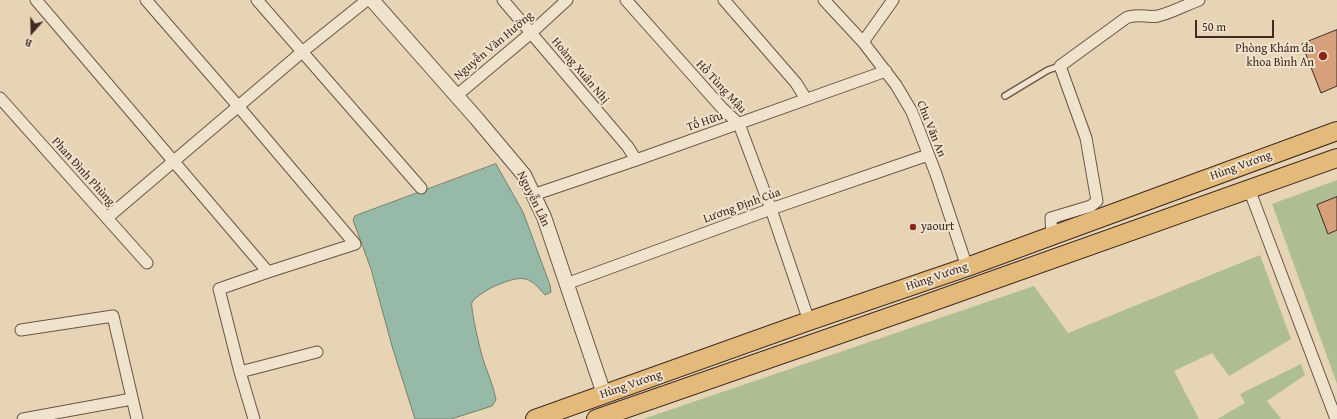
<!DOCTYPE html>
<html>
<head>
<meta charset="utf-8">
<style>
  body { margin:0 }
  #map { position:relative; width:1337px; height:419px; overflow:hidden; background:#e6d4b4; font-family:"Gentium Book Plus",serif }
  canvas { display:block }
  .north { position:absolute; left:12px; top:12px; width:40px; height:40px; -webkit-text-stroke:3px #efe3ce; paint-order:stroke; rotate:200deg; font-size:11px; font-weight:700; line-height:16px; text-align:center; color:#402a21 }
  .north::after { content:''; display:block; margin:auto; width:14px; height:18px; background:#402a21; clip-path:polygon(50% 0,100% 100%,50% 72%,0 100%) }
  .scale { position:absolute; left:1195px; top:20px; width:79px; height:18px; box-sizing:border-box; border:2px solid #402a21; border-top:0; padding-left:5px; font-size:12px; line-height:14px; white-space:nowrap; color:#402a21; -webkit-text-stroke:3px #efe3ce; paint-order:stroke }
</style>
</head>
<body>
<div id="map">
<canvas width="1337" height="419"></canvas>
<div class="north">B</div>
<div class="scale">50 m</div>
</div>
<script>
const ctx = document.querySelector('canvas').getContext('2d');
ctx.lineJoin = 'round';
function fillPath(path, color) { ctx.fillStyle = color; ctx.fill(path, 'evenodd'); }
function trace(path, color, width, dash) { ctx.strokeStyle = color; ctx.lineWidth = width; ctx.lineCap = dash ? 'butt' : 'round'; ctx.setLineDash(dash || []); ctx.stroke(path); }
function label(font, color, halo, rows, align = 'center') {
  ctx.font = font + ' "Gentium Book Plus",serif'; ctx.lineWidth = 4; ctx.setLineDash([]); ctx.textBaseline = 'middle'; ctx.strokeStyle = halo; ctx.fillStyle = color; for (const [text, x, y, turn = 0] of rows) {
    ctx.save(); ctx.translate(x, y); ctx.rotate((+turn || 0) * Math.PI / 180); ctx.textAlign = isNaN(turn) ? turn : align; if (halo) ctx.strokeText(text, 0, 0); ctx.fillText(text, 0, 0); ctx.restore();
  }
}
fillPath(new Path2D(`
  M1337,180V384L1272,204Z
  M1260,255L1291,339L1229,376L1212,353L1174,371L1199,419H643L1034,286L1068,333Z
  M1301,364L1305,375L1267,401L1281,419H1217L1245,403L1240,394Z`), '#aebe92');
const water = new Path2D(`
  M496,164L523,212L550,285L551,292L545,295C541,291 537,285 532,282C523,275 510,280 500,284C493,286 476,296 472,302C470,308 481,354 484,362C488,375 494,387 496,400L492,406L451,419H415L392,346L371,269L353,220L355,216Z`);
fillPath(water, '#97b9a7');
trace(water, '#748071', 1);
const building = new Path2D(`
  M1337,30V86L1321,93L1302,44Z
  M1337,197V230L1328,234L1317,205Z`);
fillPath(building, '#d6a07d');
trace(building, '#402a21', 1);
const service = new Path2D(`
  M1005,96L1048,70L1060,66`);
const minor = new Path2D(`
  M36,0L268,272
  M146,0L238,106L355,244L268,272L219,289L240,372L317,352
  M257,0L421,188
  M503,0L628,147L636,160
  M626,0L722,108L739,124L771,209L809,321
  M724,0L796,83L806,99
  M824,0L863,42L896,85L912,112L936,174L967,267
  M863,42L893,0
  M456,96L531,33L567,0
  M0,98L147,263
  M1249,189L1336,419
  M533,195L636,160L886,71
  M107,218L302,52L367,0
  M1052,237L1051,218L1091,206L1097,201L1086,138L1060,66L1126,18C1136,13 1147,18 1158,16C1171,13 1186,5 1199,0
  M566,284L771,209L928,155
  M21,330L113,316L137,419
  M240,372L254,419
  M23,419L132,399`);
const tertiary = new Path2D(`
  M372,0L477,119L524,175L544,217L604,394`);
const primary = new Path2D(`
  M535,419L809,321L967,267L1337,131
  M596,419L912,309L1337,158`);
trace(service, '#6a5446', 8);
trace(minor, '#6a5446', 13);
trace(tertiary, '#6a5446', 16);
trace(primary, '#402a21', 20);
trace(service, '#efe3ce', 5.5);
trace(minor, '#efe3ce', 11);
trace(tertiary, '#efe3ce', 14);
trace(primary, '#e3ba7a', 18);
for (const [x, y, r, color] of [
  [1323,56,5,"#8f2418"],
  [913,227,4,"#8f2418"]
]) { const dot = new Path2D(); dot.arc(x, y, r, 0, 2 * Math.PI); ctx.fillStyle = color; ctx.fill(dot); trace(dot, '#efe3ce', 1.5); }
label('12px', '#402a21', '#efe3ce', [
  ["Nguyễn Văn Hưởng",494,46,-40],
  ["Hoàng Xuân Nhị",580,71,50],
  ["Hồ Tùng Mậu",721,87,47],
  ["Tố Hữu",705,122,-19],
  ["Chu Văn An",931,129,68],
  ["Hùng Vương",1241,166,-20],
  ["Phan Đình Phùng",83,172,48],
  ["Nguyễn Lân",533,199,64],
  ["Lương Định Của",742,206,-20],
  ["Hùng Vương",937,277,-19],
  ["Hùng Vương",631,385,-19]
]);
label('12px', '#402a21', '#efe3ce', [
  ["Phòng Khám đa",1314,49],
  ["khoa Bình An",1314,63],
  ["yaourt",921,227,"left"]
], 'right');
</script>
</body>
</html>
